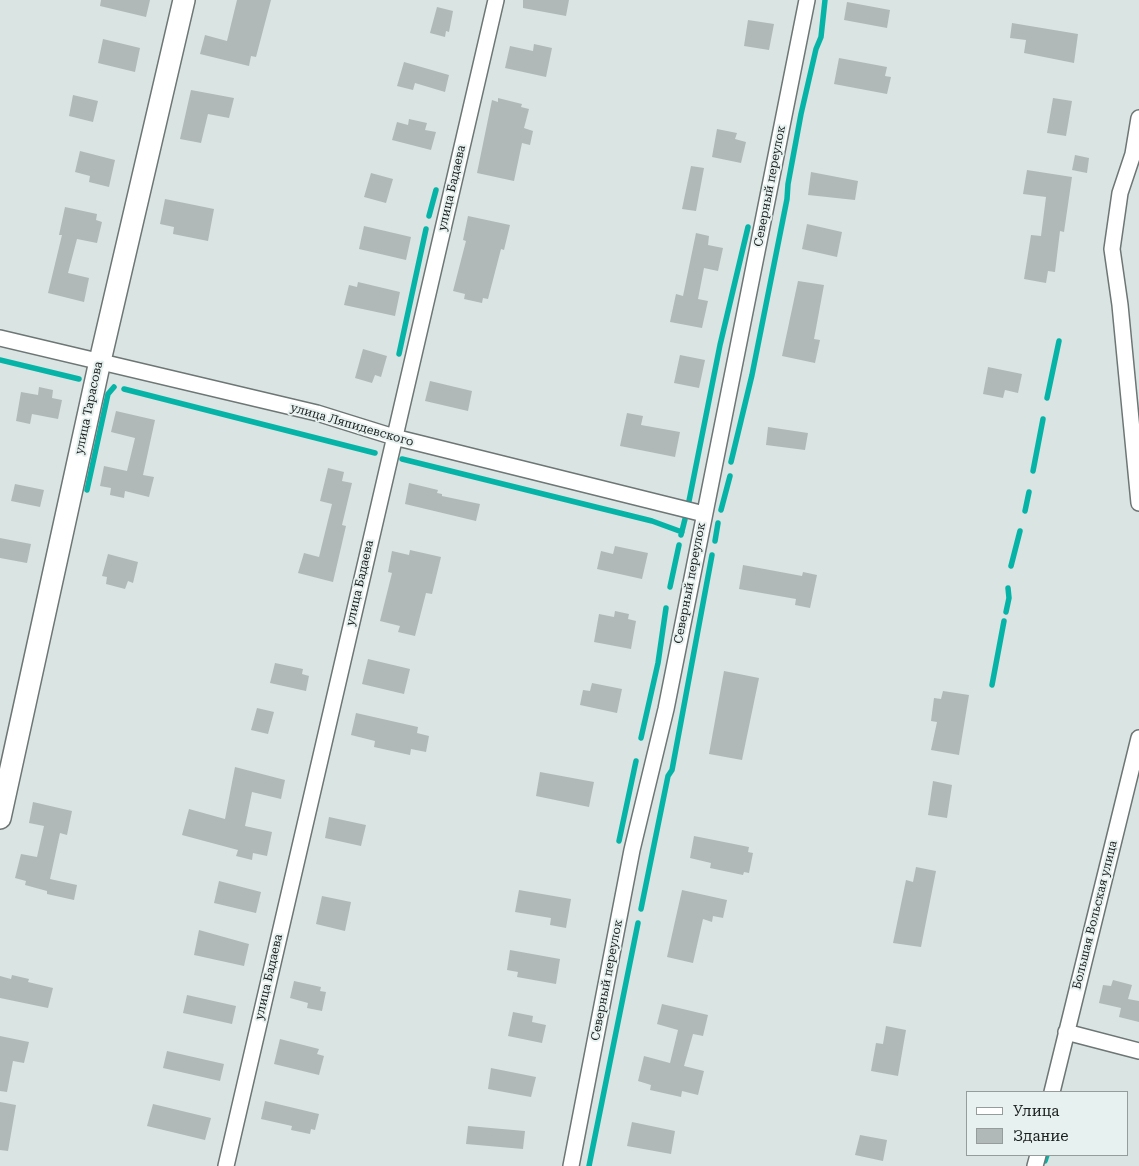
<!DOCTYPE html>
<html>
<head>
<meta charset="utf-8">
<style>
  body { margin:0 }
  #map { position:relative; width:1139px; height:1166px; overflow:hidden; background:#dae4e3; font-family:"Roboto Serif",serif }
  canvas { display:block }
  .legend { position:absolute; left:966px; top:1091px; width:162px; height:65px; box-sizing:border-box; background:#e7f1f0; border:1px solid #959c9b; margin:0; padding:6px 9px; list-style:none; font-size:15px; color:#191d1c }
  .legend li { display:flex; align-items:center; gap:10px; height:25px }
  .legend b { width:25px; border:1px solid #959c9b }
</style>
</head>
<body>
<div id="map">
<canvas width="1139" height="1166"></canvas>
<ul class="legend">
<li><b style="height:6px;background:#fff"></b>Улица</li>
<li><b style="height:14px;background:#b0b9b8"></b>Здание</li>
</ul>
</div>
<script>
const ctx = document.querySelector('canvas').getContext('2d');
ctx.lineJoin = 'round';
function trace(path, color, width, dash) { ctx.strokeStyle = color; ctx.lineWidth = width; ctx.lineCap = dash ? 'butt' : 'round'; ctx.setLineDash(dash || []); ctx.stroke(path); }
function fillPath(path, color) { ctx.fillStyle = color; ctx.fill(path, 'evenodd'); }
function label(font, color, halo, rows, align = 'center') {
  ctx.font = font + ' "Roboto Serif",serif'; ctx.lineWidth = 4; ctx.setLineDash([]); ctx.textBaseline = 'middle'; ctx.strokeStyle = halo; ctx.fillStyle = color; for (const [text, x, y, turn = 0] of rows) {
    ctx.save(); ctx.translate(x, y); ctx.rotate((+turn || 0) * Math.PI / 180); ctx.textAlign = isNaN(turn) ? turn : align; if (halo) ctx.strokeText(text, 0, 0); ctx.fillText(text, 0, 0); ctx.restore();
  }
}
trace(new Path2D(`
  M429,216L436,190
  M399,354L426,229
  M0,360L79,379
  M124,389L375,453
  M1047,398L1059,341
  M402,459L652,521L682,532
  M731,462L752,375L787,199L788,184L801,114L816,49L821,37L825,0
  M1033,471L1043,419
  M87,490L108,394L114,387
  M689,501L720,345L748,227
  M721,510L730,476
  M1025,511L1029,492
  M681,535L685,519
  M715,541L718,523
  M1011,566L1020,531
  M670,587L679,545
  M1006,612L1009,598L1008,588
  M992,685L1004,621
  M641,738L658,663L666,608
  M619,841L636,761
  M641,909L668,776L672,770L712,555
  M1045,1161L1047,1155
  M589,1166L638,923`), '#06b4a7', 5.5);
fillPath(new Path2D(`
  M101,0H150L146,17L100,6Z
  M237,0H271L256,57L251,56L249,66L200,54L205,35L227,41Z
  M523,0H569L566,16L523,8Z
  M847,2L890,10L887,28L844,20Z
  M437,7L453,11L449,32L446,31L445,37L430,33Z
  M748,20L774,24L769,50L744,46Z
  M1012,23L1078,34L1074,63L1024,53L1026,40L1010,38Z
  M103,39L140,48L135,72L98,63Z
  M534,44L552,48L546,77L505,68L510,46L533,51Z
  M839,58L887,67L885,76L891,77L887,94L834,84Z
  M404,62L449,75L445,92L415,83L413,90L397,86Z
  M191,90L234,98L229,118L208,114L201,143L180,139Z
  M73,95L98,101L93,122L69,116Z
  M498,98L522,104L521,107L529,109L524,128L533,131L530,145L522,143L514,181L477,173L492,100L498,102Z
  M1053,98L1072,101L1066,136L1047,133Z
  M409,119L427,123L425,130L436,132L431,150L392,140L397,122L408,125Z
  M717,129L737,133L735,139L746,142L741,163L712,157Z
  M80,151L115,160L109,187L89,182L90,176L75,172Z
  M1075,155L1089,158L1087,173L1072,170Z
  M691,166L704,168L696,211L682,209Z
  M1027,170L1072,177L1064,232L1060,231L1055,272L1048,271L1046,283L1024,279L1031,235L1041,236L1046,197L1023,194Z
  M811,172L858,181L855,200L808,195Z
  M371,173L393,179L386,203L364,197Z
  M165,199L214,209L208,241L173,234L174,227L160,224Z
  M65,207L97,214L96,220L102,222L97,243L77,239L68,273L89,278L84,302L48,293L62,235H59Z
  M468,216L510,225L504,250L501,249L488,299L483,298L482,303L464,299L465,294L453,291L466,241L463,240Z
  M807,224L842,232L837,257L802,249Z
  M364,226L411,237L406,260L359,249Z
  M696,233L709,236L708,245L723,248L718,271L704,268L698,299L708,301L702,328L670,322L676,294L683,296Z
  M798,281L824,285L814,339L820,340L815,363L782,356Z
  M358,282L400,292L395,316L344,305L349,285L357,287Z
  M363,349L387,356L381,377L375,375L372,383L355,378Z
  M680,355L705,360L699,388L674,383Z
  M988,367L1022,374L1018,393L1005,390L1003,398L983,394Z
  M430,381L472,391L468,411L425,401Z
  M39,387L53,390L52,398L62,400L58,419L32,414L30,424L16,421L21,392L38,395Z
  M116,411L155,420L143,475L154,477L149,497L125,491L124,498L110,495L111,488L100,486L104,466L127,471L135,438L111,432Z
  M627,413L643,416L641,425L680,432L675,457L620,446Z
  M768,427L808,433L805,450L766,445Z
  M328,468L344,472L342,481L352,483L342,525L346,526L333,582L298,573L304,553L319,557L332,504L320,501Z
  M409,483L438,490L437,493L442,494V496L480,504L476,521L405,504Z
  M15,484L44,490L40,507L11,501Z
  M0,538L31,544L27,563L0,558Z
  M615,546L648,553L642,579L597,569L601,551L613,554Z
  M410,550L441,557L432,594L426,593L415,636L398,632L400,626L380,621L392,573L388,572L392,551L409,555Z
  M108,554L138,562L133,583L128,581L125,589L106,584L107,577L102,576Z
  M743,565L802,576L803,572L817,575L810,608L795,605L796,599L739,589Z
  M615,611L629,614L628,619L636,621L631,649L594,642L599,614L614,617Z
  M368,659L410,669L404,694L362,684Z
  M275,663L303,669L302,674L309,676L306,691L270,683Z
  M724,671L759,678L742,760L709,754Z
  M592,683L622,689L617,713L580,705L583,690L590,691Z
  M943,691L969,695L959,755L931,750L937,722L931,721L934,698L941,699Z
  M257,708L274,712L268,734L251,730Z
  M356,713L418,727L417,733L429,736L426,752L411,749L410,755L374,747L375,741L351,735Z
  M235,767L285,780L281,799L252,792L245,826L272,832L267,856L253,853L252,860L236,856L238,850L182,835L189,809L225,819Z
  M540,772L594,782L589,807L536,796Z
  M933,781L952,785L947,818L928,815Z
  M33,802L72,811L67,835L60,833L50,879L77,885L74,900L47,894V891L25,885L26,881L15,878L21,854L37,857L44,826L29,823Z
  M329,817L366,825L361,846L325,838Z
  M694,836L749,847L748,852L753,853L749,873L744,872L743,875L710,868L711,863L690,858Z
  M916,867L936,871L921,947L893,943L906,880L913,882Z
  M219,881L261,892L256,913L214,903Z
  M519,890L571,899L566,928L550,925L551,918L515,912Z
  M682,890L727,900L723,918L713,916L712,922L703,919L693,963L667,957Z
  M322,896L351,902L345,931L316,924Z
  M199,930L249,944L244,966L194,955Z
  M510,950L560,959L556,984L517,977L518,972L507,970Z
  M12,975L29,979L28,982L53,988L48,1008L0,998V976L11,979Z
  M1113,980L1132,985L1128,999L1139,1001V1022L1119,1017L1121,1008L1099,1003L1103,985L1111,986Z
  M294,981L321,987L320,991L326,992L322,1011L307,1008L308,1003L290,998Z
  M187,995L236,1006L232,1024L183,1013Z
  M662,1004L708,1015L703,1036L693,1034L684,1066L704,1071L698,1095L682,1091L681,1097L650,1090L651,1085L638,1081L644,1056L670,1063L678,1030L657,1024Z
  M513,1012L533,1016L532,1022L546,1025L542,1043L508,1036Z
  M886,1026L906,1030L898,1076L871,1071L876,1043L883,1044Z
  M0,1036L29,1042L24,1063L13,1061L7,1092L0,1091Z
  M280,1039L319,1049L317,1054L324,1056L319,1075L274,1064Z
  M167,1051L224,1064L220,1081L163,1068Z
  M491,1068L536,1077L531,1097L488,1089Z
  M265,1101L319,1114L315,1130L311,1129L310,1134L291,1130L292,1126L261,1119Z
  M0,1102L16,1105L8,1151L0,1150Z
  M153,1104L211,1118L205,1140L147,1126Z
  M632,1122L675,1131L671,1154L627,1146Z
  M468,1126L525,1131L523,1149L466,1144Z
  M860,1135L887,1140L883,1161L855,1155Z`), '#b0b9b8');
const street = new Path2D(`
  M1139,118L1133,154L1120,193L1112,249L1120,305L1139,503
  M0,338L317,413L394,437L704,514
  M1066,1032L1139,1051
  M1052,1092L1139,738
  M226,1166L496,0
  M571,1166L632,850L666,709L807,0
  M1035,1166L1038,1155`);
const secondary = new Path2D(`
  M0,818L100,361L184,0`);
trace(street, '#6d7675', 18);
trace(secondary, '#6d7675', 24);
trace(street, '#fff', 15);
trace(secondary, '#fff', 21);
label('12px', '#191d1c', '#e7f1f0', [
  ["Северный переулок",770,186,-79],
  ["улица Бадаева",452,188,-77],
  ["улица Тарасова",89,408,-78],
  ["улица Ляпидевского",352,425,16],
  ["улица Бадаева",360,583,-77],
  ["Северный переулок",690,583,-79],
  ["Большая Вольская улица",1095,915,-76],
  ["улица Бадаева",269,977,-77],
  ["Северный переулок",607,980,-79]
]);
</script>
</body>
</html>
